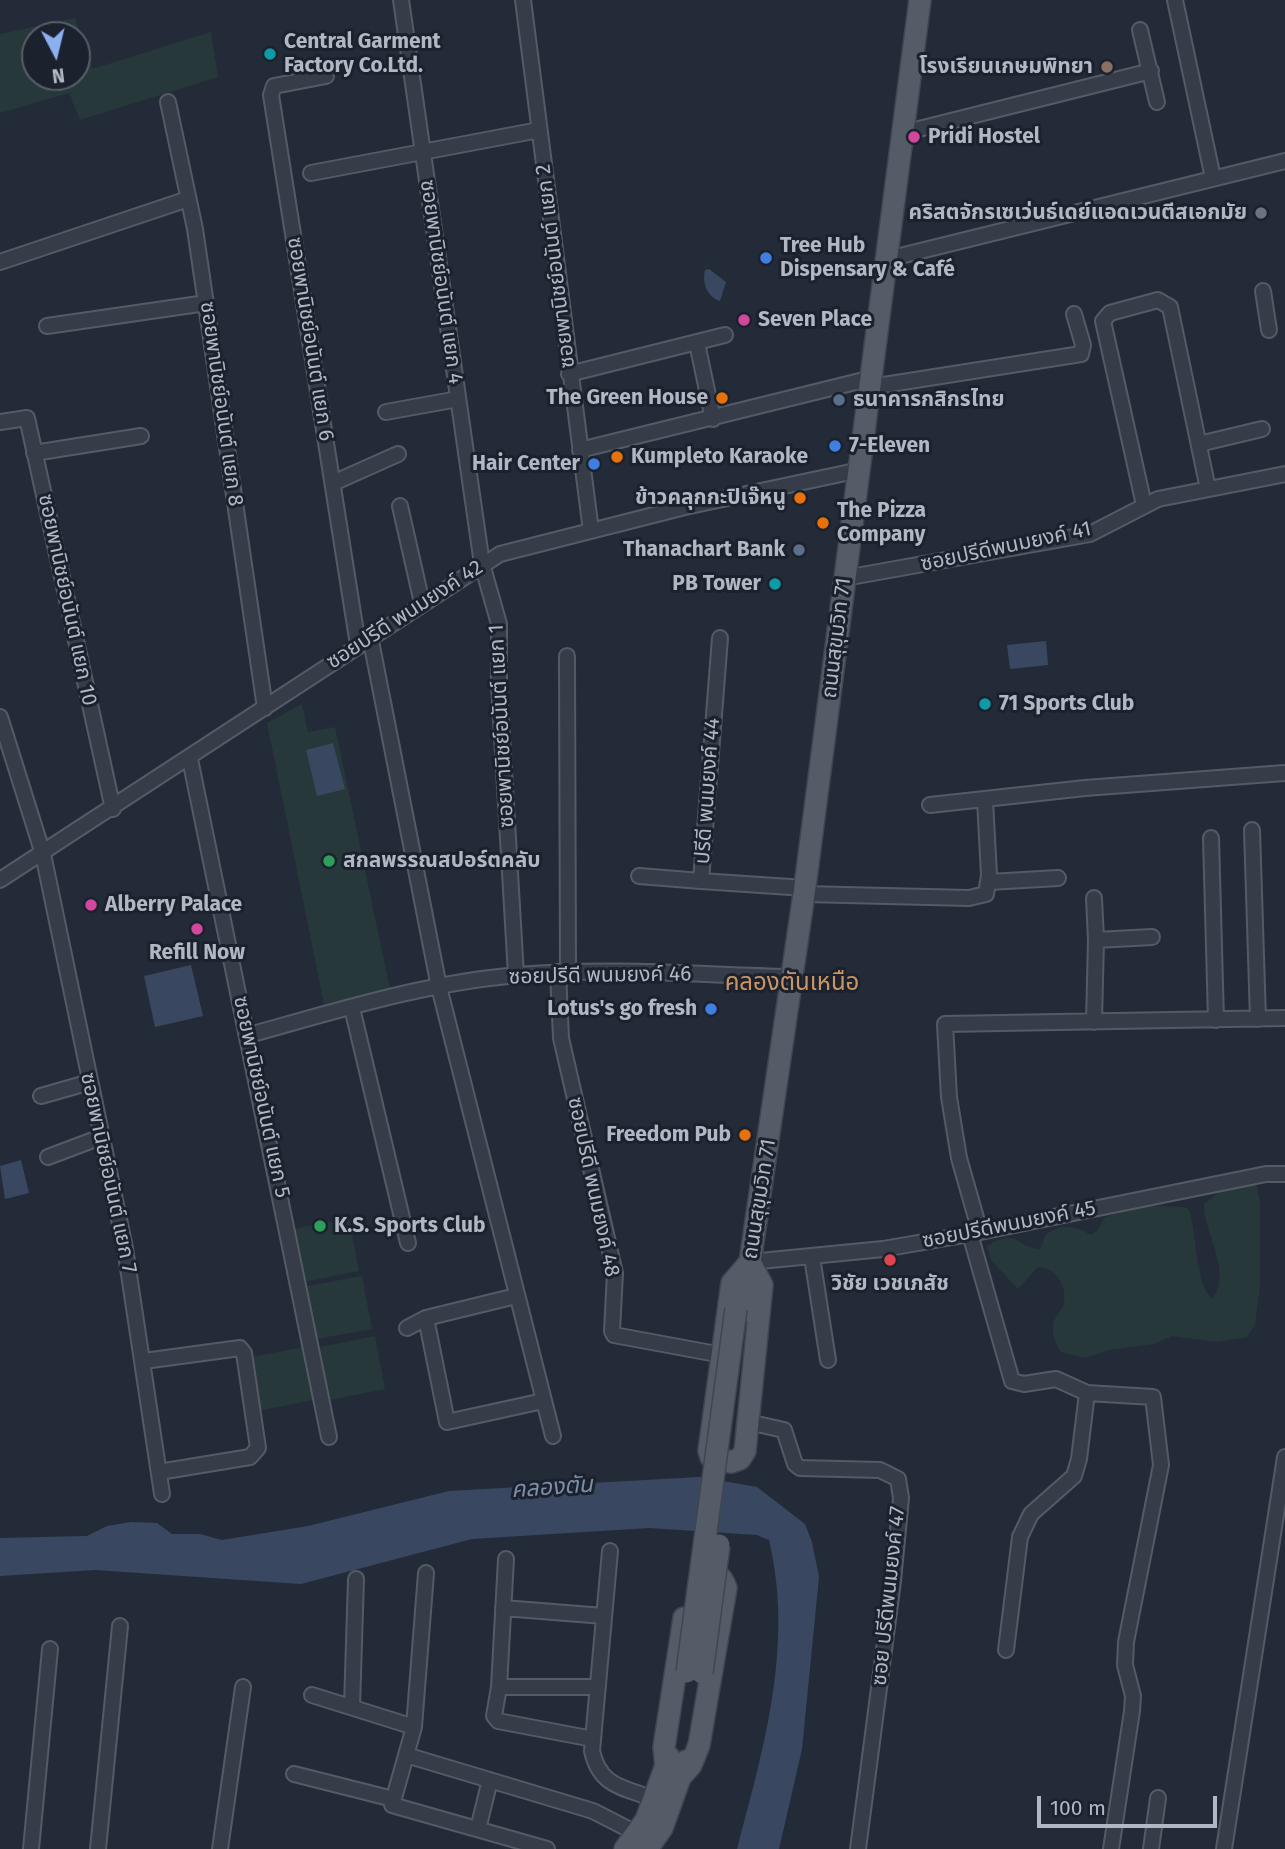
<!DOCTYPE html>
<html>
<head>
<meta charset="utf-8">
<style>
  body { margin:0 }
  #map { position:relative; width:1285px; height:1849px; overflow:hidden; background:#232b38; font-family:"Fira Sans",sans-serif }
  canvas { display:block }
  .north { position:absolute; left:21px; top:21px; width:70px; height:70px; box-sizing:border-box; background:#1c222d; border:2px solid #585e69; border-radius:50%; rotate:173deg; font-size:19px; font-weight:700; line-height:28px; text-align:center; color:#b1b8c4 }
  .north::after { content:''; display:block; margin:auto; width:24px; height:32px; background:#8bafef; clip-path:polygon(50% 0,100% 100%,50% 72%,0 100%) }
  .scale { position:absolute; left:1037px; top:1796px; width:180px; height:32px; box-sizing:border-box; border:4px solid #b1b8c4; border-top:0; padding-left:9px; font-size:21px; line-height:24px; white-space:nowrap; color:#b1b8c4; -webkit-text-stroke:5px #1c222d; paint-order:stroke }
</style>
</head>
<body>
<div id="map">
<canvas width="1285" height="1849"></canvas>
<div class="north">N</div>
<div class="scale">100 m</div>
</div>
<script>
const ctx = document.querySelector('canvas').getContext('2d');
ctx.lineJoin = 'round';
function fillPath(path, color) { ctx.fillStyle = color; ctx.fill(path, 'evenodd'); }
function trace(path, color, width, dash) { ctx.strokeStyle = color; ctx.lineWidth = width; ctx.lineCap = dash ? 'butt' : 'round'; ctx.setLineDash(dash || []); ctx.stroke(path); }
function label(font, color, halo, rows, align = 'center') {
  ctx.font = font + ' "Fira Sans","Noto Sans Thai",sans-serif'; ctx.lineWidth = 6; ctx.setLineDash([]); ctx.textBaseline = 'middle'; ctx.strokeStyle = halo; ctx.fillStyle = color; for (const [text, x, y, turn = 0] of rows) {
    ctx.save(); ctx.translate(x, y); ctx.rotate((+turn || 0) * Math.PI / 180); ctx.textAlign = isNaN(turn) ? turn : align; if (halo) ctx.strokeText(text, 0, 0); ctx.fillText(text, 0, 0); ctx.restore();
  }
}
fillPath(new Path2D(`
  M75,18L92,69L211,32L218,77L80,120L69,93L0,113V34ZM35,35H77V77H35Z
  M302,704L308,732L335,727L390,989L324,1004L267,723Z
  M1256,1183L1260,1202V1286L1255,1325L1247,1337L1217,1342L1172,1336L1154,1344L1109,1350L1085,1358L1061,1352C1056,1345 1052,1334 1053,1326C1053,1318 1060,1313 1063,1306C1069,1289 1056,1265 1037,1268L1018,1289L991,1260L987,1246C1018,1227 1016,1248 1040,1249C1043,1244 1043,1238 1047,1234C1059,1223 1078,1226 1090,1235L1097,1231L1104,1218L1108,1216L1145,1206L1184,1207L1189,1209C1197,1233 1195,1284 1212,1299C1234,1273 1203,1232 1204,1204L1226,1187Z
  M349,1218L359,1271L304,1282L293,1229Z
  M362,1276L372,1329L317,1339L307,1286Z
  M375,1336L385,1389L330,1400L320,1347Z
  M303,1347L313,1400L258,1411L248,1358Z`), '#26383a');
fillPath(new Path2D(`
  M709,269L726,282L720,301C707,297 702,283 705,270Z
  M1046,641L1048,665L1010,669L1007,645Z
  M333,743L345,789L317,796L306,750Z
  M191,965L203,1016L155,1027L144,976Z
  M21,1160L29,1193L5,1199L0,1166Z
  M699,1477L757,1487L805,1524L812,1542L819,1577L802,1749L779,1849H737C764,1747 794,1646 769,1540L757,1535L649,1528L472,1539L301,1584L95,1570L0,1576V1538L87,1536L107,1526L131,1522L157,1523L172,1534H200L222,1540L308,1526L449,1491Z`), '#394860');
const minor = new Path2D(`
  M401,0L482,564L499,624V685L516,975
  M523,0L591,531
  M1175,0L1213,178
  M1140,30L1157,102
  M326,76L274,86L271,95L358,645
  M168,102L195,229L265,708
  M903,133L1151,71
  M311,173L539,130
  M888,259L1285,161
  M0,262L188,199
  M1263,291L1269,330
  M47,326L206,303
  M697,343L713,419
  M569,374L725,335
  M871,387L1081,354L1083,345L1074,314
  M386,412L458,399
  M0,422L27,418L113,809
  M1199,444L1262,429
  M580,450L872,378
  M34,453L141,436
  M333,483L398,454
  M1144,505L1103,321L1110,313L1158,300L1170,307L1208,489
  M400,506L422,603
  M845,578L1090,534L1158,499L1285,474
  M370,636L439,987L553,1436
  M720,638L701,881L805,888
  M567,656L568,972
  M0,717L43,854L125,1248L162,1494
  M190,759L329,1437
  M930,805L1085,788L1285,773
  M1252,830L1258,1019
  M1211,838L1216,1020
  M639,876L701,881
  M0,880L500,554L685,507L860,470
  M989,882L1058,878
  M804,894L969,898L986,894L989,875L985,800
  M1094,898L1096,940
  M558,972L561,1038L615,1273L612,1331L614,1335L722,1355
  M352,1008L408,1243
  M1094,1022L1096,940L1152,937
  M249,1035C336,1011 428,982 519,975C609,967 700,975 791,977
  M41,1096L90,1082
  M48,1157L101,1137
  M980,1232L959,1158L949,1097L945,1024L1285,1018
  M970,1234L1012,1381L1024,1384L1056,1379L1087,1393L1153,1397L1161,1465L1126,1642L1125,1665L1133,1696L1132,1711L1111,1849
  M812,1257L828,1360
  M750,1262L883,1249L970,1234L1266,1174H1285
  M426,1318L447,1422L543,1401
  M407,1328L426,1318L516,1296
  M144,1361L240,1348L244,1353L258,1448L250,1457L159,1472
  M748,1422L784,1430L795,1464L800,1468L880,1470L898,1479L901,1498L893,1581L858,1849
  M610,1551L592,1751C600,1787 623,1787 654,1799
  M506,1559L499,1687H598
  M426,1573L414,1727L392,1805L547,1849
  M503,1608L604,1616
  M1006,1650L1020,1537L1031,1514L1074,1476L1079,1459L1087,1393
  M499,1687L494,1716L498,1721L593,1739
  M312,1695L414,1727
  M352,1706L356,1579
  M406,1755L593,1811L636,1833
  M294,1774L393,1799
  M478,1829L490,1780
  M31,1849L50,1649
  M98,1849L120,1626
  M220,1849L243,1687
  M1151,1849L1158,1798
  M1224,1849L1285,1457`);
const primary = new Path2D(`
  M750,1262L762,1285L745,1451L740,1459L731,1462L711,1457L709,1451L732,1283Z
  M750,1311V1262L804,894L920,0
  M666,1768L664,1747L684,1618
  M683,1774L691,1765L699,1745L726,1588C722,1575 715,1573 703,1573
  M625,1849L646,1820L669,1757
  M647,1849L662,1828L686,1761`);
trace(minor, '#545b66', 18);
trace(primary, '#404651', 24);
trace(minor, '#363d48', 14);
trace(primary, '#545c68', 21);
const primaryBridge = new Path2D(`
  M687,1672L736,1309
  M702,1673L719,1545`);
trace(primaryBridge, '#404651', 24, []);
trace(primaryBridge, '#545c68', 21);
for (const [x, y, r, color] of [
  [270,54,7,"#0f9aa8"],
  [1107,67,7,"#8d6e63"],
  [914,137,7,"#d1479c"],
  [1261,213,7,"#6b7280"],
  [766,258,7,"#3f7fe0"],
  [744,320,7,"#d1479c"],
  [722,398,7,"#e8710a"],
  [839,400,7,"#5c6f8a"],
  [835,446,7,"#3f7fe0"],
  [617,457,7,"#e8710a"],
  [594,464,7,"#3f7fe0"],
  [800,498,7,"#e8710a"],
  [823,523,7,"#e8710a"],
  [799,550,7,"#5c6f8a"],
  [775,584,7,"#0f9aa8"],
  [985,704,7,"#0f9aa8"],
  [329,861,7,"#2e9e5b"],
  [91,905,7,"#d1479c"],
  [197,929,7,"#d1479c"],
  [711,1009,7,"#3f7fe0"],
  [745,1135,7,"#e8710a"],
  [320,1226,7,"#2e9e5b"],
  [890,1260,7,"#e0444e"]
]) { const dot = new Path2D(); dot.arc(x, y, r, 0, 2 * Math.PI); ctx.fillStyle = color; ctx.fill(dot); trace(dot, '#1c222d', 2.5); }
label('bold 21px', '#b1b8c4', '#1c222d', [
  ["Central Garment",284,42],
  ["Factory Co.Ltd.",284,66],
  ["โรงเรียนเกษมพิทยา",1093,67,"right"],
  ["Pridi Hostel",928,137],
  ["คริสตจักรเซเว่นธ์เดย์แอดเวนตีสเอกมัย",1247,213,"right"],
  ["Tree Hub",780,246],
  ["Dispensary & Café",780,270],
  ["Seven Place",758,320],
  ["The Green House",708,398,"right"],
  ["ธนาคารกสิกรไทย",853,400],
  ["7-Eleven",849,446],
  ["Kumpleto Karaoke",631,457],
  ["Hair Center",580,464,"right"],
  ["ข้าวคลุกกะปิเจ๊หนู",786,498,"right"],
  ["The Pizza",837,511],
  ["Company",837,535],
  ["Thanachart Bank",785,550,"right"],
  ["PB Tower",761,584,"right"],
  ["71 Sports Club",999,704],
  ["สกลพรรณสปอร์ตคลับ",343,861],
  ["Alberry Palace",105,905],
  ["Refill Now",197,953,"center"],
  ["Lotus's go fresh",697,1009,"right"],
  ["Freedom Pub",731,1135,"right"],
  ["K.S. Sports Club",334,1226],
  ["วิชัย เวชเภสัช",890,1284,"center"]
], 'left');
label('21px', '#b1b8c4', '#1c222d', [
  ["ซอยพานิชย์อนันต์ แยก 2",556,266,-97],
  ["ซอยพานิชย์อนันต์ แยก 4",441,282,82],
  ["ซอยพานิชย์อนันต์ แยก 6",310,339,81],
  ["ซอยพานิชย์อนันต์ แยก 8",221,404,82],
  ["ซอยปรีดีพนมยงค์ 41",1006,547,-12],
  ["ซอยพานิชย์อนันต์ แยก 10",67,600,78],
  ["ซอยปรีดี พนมยงค์ 42",405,615,-33],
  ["ถนนสุขุมวิท 71",837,638,-83],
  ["ซอยพานิชย์อนันต์ แยก 1",502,726,-93],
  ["ปรีดี พนมยงค์ 44",708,791,-86],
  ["ซอยปรีดี พนมยงค์ 46",600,976,-1],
  ["ซอยพานิชย์อนันต์ แยก 5",261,1097,78],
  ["ซอยพานิชย์อนันต์ แยก 7",108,1173,78],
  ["ซอยปรีดี พนมยงค์ 48",593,1187,78],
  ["ถนนสุขุมวิท 71",760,1199,-81],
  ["ซอยปรีดีพนมยงค์ 45",1009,1225,-11],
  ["ซอย ปรีดีพนมยงค์ 47",889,1596,-84]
]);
label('italic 23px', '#7c8eaa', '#1c222d', [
  ["คลองตัน",552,1488,-4]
]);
label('24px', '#cb9465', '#1c222d', [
  ["คลองตันเหนือ",792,983]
]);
</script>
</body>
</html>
